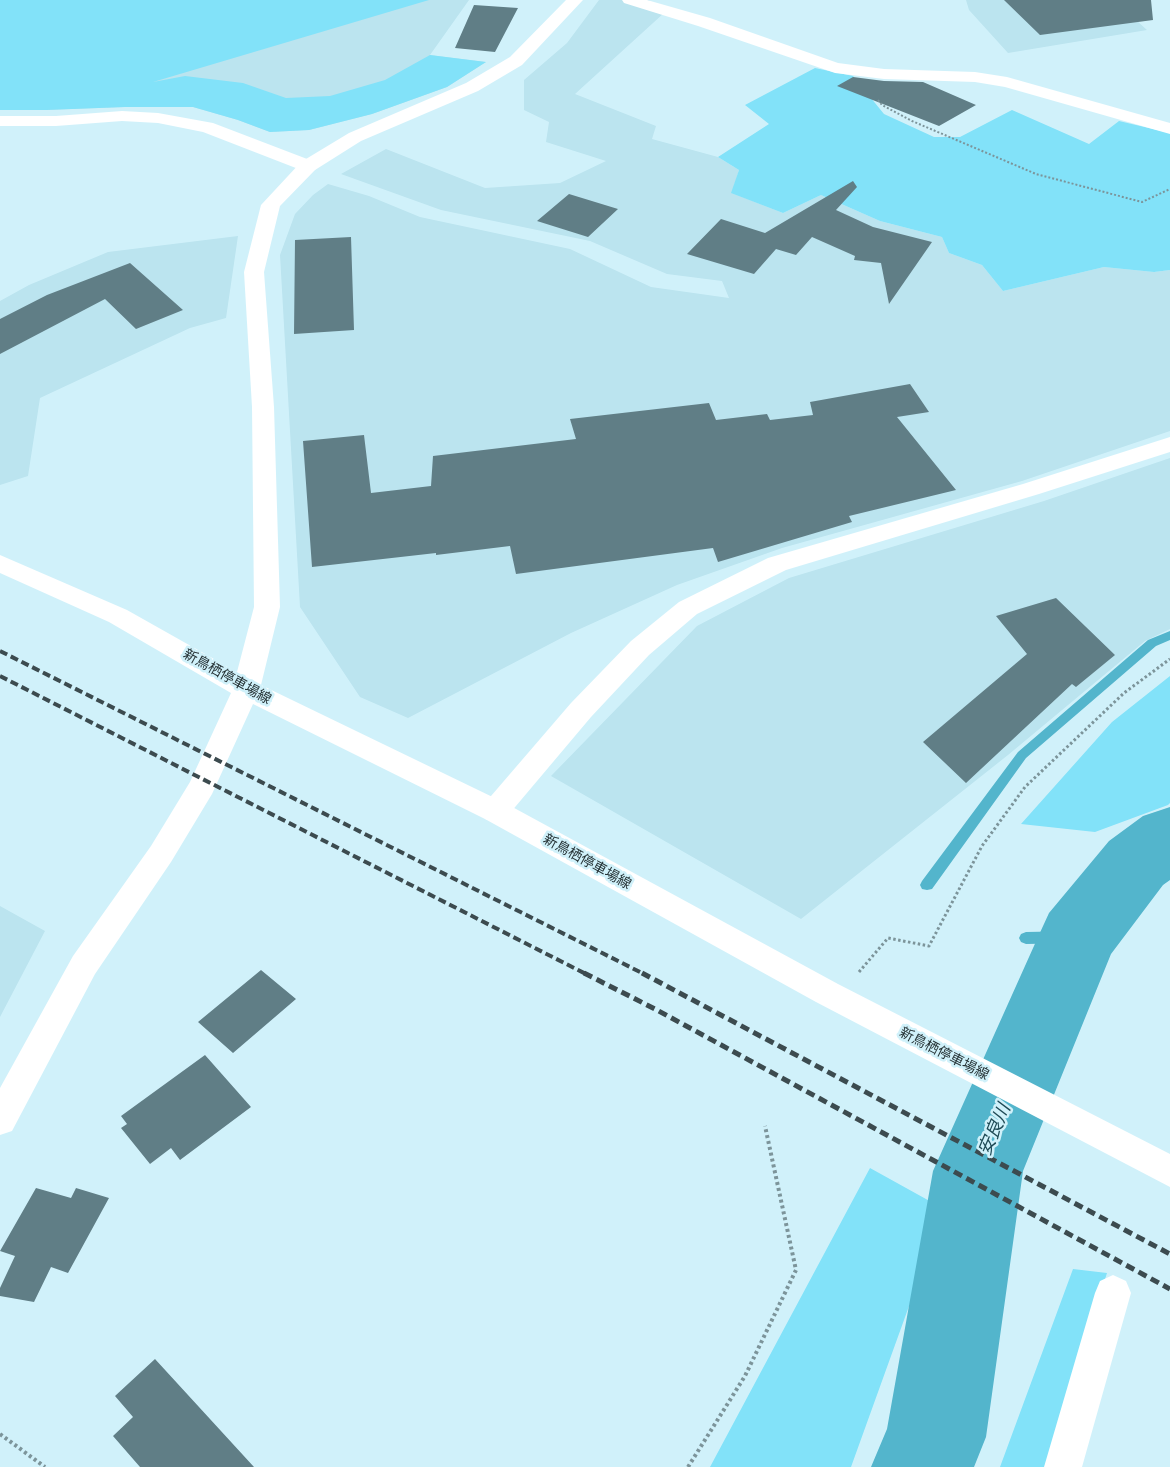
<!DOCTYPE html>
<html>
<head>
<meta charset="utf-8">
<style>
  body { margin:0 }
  canvas { display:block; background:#d0f1fa }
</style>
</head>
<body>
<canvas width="1170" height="1467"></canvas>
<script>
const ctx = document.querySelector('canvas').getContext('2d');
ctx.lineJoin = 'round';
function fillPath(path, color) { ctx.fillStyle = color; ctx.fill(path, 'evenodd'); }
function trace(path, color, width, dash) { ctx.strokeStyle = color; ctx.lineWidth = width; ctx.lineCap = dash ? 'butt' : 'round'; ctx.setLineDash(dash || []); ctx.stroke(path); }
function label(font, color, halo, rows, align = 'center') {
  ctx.font = font + ' "Libre Baskerville","Noto Sans JP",serif'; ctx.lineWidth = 5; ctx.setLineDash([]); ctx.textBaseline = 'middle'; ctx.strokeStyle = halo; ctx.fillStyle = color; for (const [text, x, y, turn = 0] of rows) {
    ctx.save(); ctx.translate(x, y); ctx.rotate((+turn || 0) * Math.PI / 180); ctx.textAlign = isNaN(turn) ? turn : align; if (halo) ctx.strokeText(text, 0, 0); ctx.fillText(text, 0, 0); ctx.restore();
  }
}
fillPath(new Path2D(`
  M0,0H469L430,55L486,62L447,87L372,114L309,130L270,132L238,120L193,107H125L46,110H0Z
  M599,0H650L647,2L664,13L575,94L656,126L652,139L718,157L739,170L732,193L783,213L821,195L880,221L942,237L949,253L982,265L1003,291L1104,267L1154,272L1170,270V431L1022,481L782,548L677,585L571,633L408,718L360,697L300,607L280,255L295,214L313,195L328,184L369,196L420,217L570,249L651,287L729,298L722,281L667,274L590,241L441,210L341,174L386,149L485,188L560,183L606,161L546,142L549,122L524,110V80L567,43Z
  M966,0H1114L1147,30L1008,53L969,10Z
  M238,236L226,318L190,328L40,398L28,476L0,485V301L29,285L108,252Z
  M1170,458V629L1145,641L1008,755L801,919L551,776L697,626L789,578L1044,501Z
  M0,906L45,931L0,1017Z`), '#bbe4ef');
fillPath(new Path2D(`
  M0,0H429L153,82L185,76L243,83L286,98L330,96L385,80L430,55L486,62L447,87L372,114L309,130L270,132L238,120L193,107H125L46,110H0Z
  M815,68L853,76L884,114L934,137H960L1012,110L1089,144L1119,121L1170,133V270L1154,272L1104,267L1003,291L982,265L949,253L942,237L880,221L821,195L783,213L731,193L739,170L718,157L769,124L745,105Z
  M1170,676V803L1168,805L1095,832L1021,824L1112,722Z
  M870,1168L944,1209L851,1467H710Z
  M1073,1269L1107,1273L1045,1467H1000Z`), '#82e2f9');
fillPath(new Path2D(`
  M1170,631V640L1156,646L1026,758L932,889L927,890L922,889L920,885L922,881L1018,752L1148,640Z
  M1078,931L1083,933L1085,937L1083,941L1078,943L1026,944L1021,942L1019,938L1021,934L1026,932Z`), '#53b5cc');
fillPath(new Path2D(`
  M1170,807V880L1163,885L1111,954L1023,1171L986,1437L974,1467H871L887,1429L933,1171L1038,937L1049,913L1109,841L1143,816Z`), '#53b5cc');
fillPath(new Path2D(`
  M1004,0H1151L1153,20L1040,35Z
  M474,5L518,8L495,52L455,48Z
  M853,77L884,81L923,82L976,105L939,126L837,86Z
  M853,181L857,187L836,210L873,227L932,242L889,304L881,263L854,260L855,256L812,237L796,255L776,249L754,274L687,254L721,219L765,233Z
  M569,194L618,209L588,237L537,221Z
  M351,237L354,330L294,334L295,240Z
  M130,263L183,310L136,329L105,299L0,354V319L47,295Z
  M910,384L929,412L897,417L956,490L849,516L852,522L718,562L713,548L516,574L510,546L436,555V553L312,567L303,441L364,435L371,493L431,486L433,456L576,439L570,419L709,403L716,420L767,414L770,420L813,415L810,402Z
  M1056,598L1115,655L1076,687L1072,684L966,783L923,742L1027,654L996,616Z
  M261,970L296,999L233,1053L198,1022Z
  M205,1055L251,1107L180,1160L171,1148L150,1164L121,1128L127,1124L121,1116Z
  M36,1188L71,1198L76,1188L109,1198L68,1273L51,1267L34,1302L0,1296V1288L15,1256L0,1251Z
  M155,1359L254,1467H140L113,1436L133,1417L115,1396Z`), '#607e86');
trace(new Path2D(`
  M878,100L882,105L912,121L1036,174L1142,202L1170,189`), '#7c949a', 2, [2, 2]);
trace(new Path2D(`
  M859,972L888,938L929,946L982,846L1025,787L1124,693L1170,659`), '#7c949a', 3, [2.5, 2.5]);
trace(new Path2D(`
  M0,1434L45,1467
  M688,1467L745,1376L796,1270L765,1126`), '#7c949a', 4, [3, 3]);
fillPath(new Path2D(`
  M622,0H647L710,18L838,63L884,69L975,72L1007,77L1170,123V134L1005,87L975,82L884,79L835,73L698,26L624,3Z
  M122,111L158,113L213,123L315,162L317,166L315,170L308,172L301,170L203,132L158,123L122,121L56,126H0V116H56Z
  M1170,437V452L1039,494L786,570L697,614L649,655L591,717L505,819L495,822L485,819L481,811L485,803L571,703L631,641L679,602L768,558L1023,484Z
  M1113,1275L1126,1281L1131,1293L1082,1467H1044L1095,1293L1100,1281Z`), '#fff');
fillPath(new Path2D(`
  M566,0H583L522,65L478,91L361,141L315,170L280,206L264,272L274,407L280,607L261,685L505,803L838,984L1170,1154V1187L816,1002L485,819L253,704L212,794L171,862L95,974L12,1131L0,1135V1088L73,956L151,846L190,782L231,693L109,622L0,573V555L127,610L237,672L254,607L252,407L244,272L261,205L301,162L349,133L466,83L510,57Z`), '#fff');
trace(new Path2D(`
  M0,651L644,974
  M0,676L586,974`), '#3c4b4f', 4, [8, 4]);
trace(new Path2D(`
  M584,973L655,1009L1170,1289
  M642,973L1170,1254`), '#3c4b4f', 5, [9, 5]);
label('14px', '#263336', '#d0f1fa', [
  ["新鳥栖停車場線",227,677,29],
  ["新鳥栖停車場線",587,862,29],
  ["新鳥栖停車場線",944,1054,27]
]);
label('italic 18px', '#1f4a55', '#d0f1fa', [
  ["安良川",995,1130,-67]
]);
</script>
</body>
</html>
